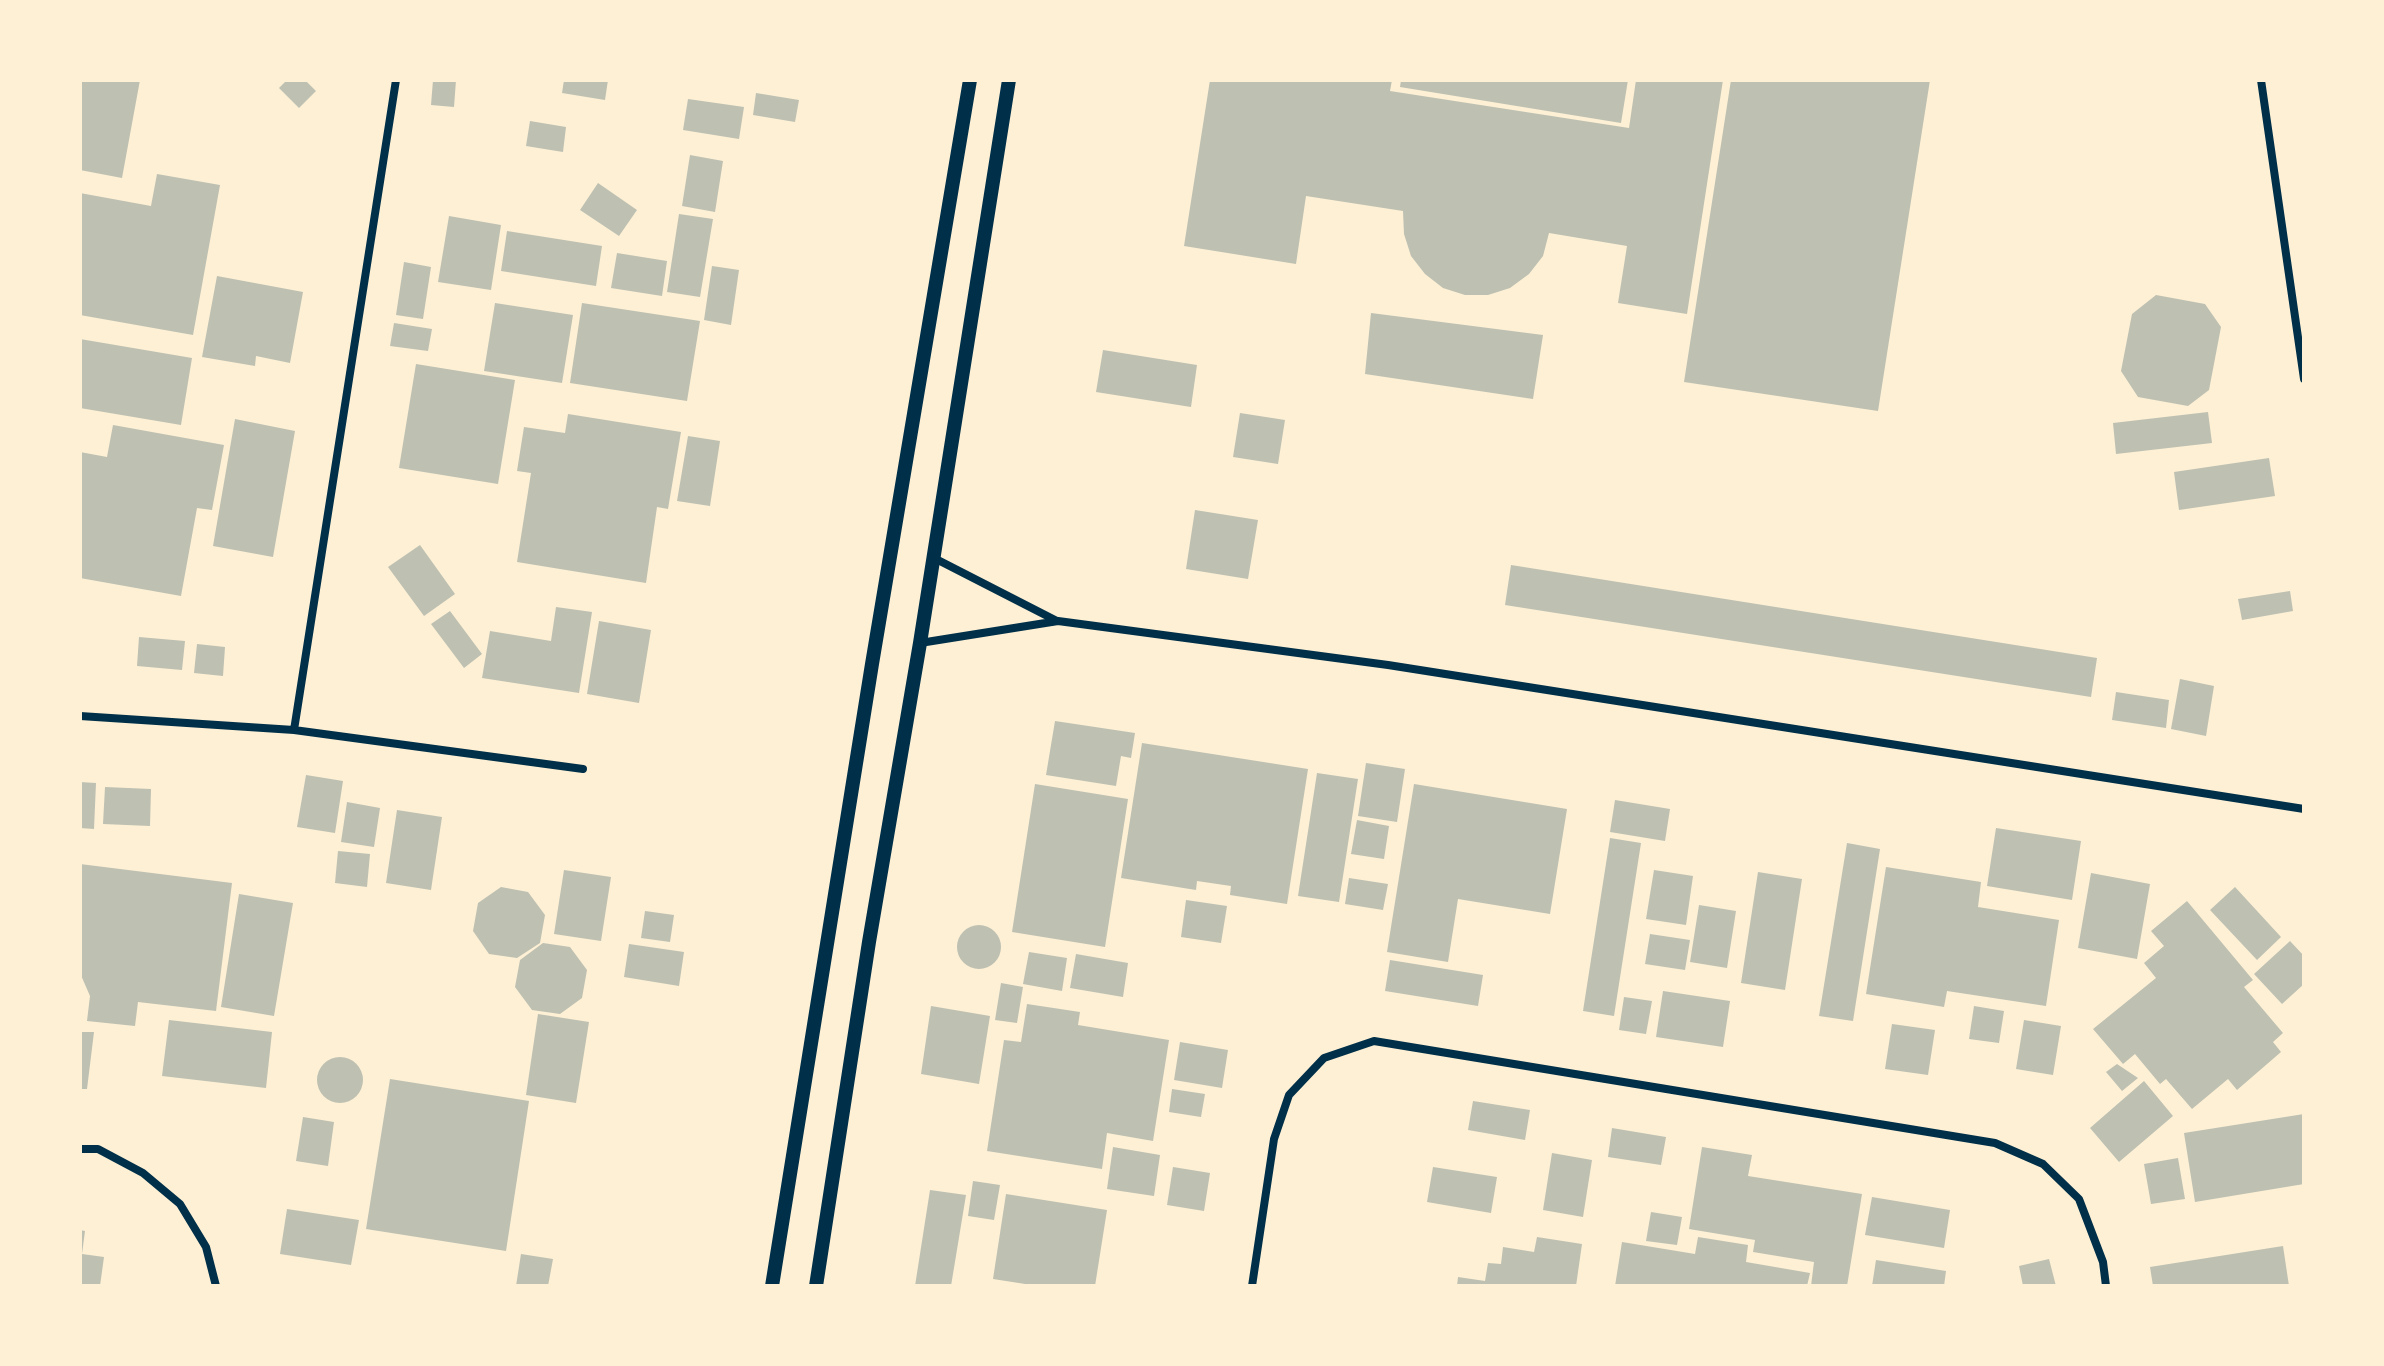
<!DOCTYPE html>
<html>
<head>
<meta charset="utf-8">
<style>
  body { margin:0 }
  #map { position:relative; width:2384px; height:1366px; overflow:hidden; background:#fdf0d5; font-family:Raleway,sans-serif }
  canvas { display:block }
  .frame { position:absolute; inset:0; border:82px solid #fdf0d5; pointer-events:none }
</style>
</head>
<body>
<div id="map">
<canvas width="2384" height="1366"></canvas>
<div class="frame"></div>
</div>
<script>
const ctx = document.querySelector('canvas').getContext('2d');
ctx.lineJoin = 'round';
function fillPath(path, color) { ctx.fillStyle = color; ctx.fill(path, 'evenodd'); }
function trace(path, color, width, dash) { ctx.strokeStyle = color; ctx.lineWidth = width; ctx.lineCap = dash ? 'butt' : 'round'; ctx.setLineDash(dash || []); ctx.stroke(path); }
fillPath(new Path2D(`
  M80,80H140L122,178L80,170Z
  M287,80H305L316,91L299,108L279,88Z
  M433,80H456L454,107L431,105Z
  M564,80H608L605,100L562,93Z
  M1210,80H1392L1390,91L1629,128L1636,80H1723L1687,314L1618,303L1627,246L1549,233L1543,256L1529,274L1510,288L1488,295H1465L1443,288L1425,274L1411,256L1404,234L1403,211L1306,196L1296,264L1184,246Z
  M1401,80H1628L1621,123L1400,87Z
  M1731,80H1930L1878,411L1684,382Z
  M756,93L799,100L795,122L753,115Z
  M688,99L744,107L739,139L683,130Z
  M530,121L566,127L563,152L526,146Z
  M690,155L723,161L715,212L682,206Z
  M157,174L220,185L193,335L80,315V193L151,206Z
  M598,183L637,210L619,236L580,210Z
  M679,214L713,219L700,297L667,292Z
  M449,216L501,225L491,290L438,282Z
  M507,231L602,246L596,286L501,271Z
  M617,253L667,261L662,296L611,288Z
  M404,262L431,267L423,319L396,315Z
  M712,266L739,270L731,325L704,320Z
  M217,276L303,292L290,363L256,356L255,366L202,357Z
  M2156,295L2205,304L2221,327L2209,390L2188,406L2138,397L2121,371L2132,314Z
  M495,303L573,315L562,383L484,371Z
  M582,303L700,321L687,401L570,383Z
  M1371,313L1543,335L1533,399L1365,374Z
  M394,323L432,329L428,351L390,346Z
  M80,339L192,358L181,425L80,408Z
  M1103,350L1197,365L1191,407L1096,392Z
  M416,364L515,380L498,484L399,468Z
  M2208,412L2212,443L2116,454L2113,423Z
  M1240,413L1285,420L1278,464L1233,457Z
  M568,414L681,432L668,509L657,507L646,583L517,562L531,473L517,471L524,427L565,433Z
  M235,419L295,431L273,557L213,546Z
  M113,425L224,445L212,510L197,508L181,596L80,578V452L107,457Z
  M688,436L720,441L710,506L677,501Z
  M2269,458L2275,496L2179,510L2174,472Z
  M1195,510L1258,520L1248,579L1186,569Z
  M420,545L455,594L424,616L388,567Z
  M1511,565L2097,658L2091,697L1505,605Z
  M2290,591L2293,611L2242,620L2238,599Z
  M556,607L592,612L579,693L482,678L490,631L551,641Z
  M450,611L482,654L464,668L431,624Z
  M599,621L651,630L639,703L587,694Z
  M139,637L185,641L182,670L137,666Z
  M197,644L225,647L223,676L194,673Z
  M2180,679L2214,686L2206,736L2171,729Z
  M2116,692L2169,700L2166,728L2112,720Z
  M1055,721L1135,733L1131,758L1121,756L1116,786L1046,775Z
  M1142,743L1308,769L1287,904L1230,895L1231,886L1197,881L1196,890L1121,878Z
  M1366,763L1405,769L1397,822L1358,816Z
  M1317,773L1358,779L1339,902L1298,896Z
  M306,775L343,781L335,833L297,827Z
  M80,782L96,783L94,829L80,828Z
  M1035,784L1128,799L1105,947L1012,932Z
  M1414,784L1567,809L1550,914L1458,899L1448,962L1387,952Z
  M105,787L151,789L150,826L103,824Z
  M1615,800L1670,809L1665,841L1610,832Z
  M347,802L380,808L374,847L341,842Z
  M397,810L442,817L431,890L386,883Z
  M1357,820L1389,826L1384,859L1351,854Z
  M1996,828L2081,841L2072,900L1987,886Z
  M1610,838L1641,843L1614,1016L1583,1011Z
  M1847,843L1880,849L1853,1021L1819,1016Z
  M338,851L370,854L367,887L335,883Z
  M80,864L232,883L216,1011L138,1002L135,1026L87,1021L90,996L80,973Z
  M1886,867L1981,882L1978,907L2059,920L2046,1006L1947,991L1944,1007L1866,994Z
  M564,870L611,877L601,941L554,934Z
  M1654,870L1693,876L1686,925L1646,919Z
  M1758,872L1802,879L1785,990L1741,983Z
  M2091,873L2150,884L2137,959L2078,948Z
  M1349,878L1388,884L1383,910L1345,904Z
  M501,887L528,892L545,915L540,943L517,958L489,954L473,931L478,903Z
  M2235,887L2281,937L2257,960L2210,910Z
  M239,894L293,903L274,1016L221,1007Z
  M1186,900L1227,906L1221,943L1181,937Z
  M2187,901L2253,980L2244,987L2283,1033L2273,1042L2281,1052L2237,1090L2228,1079L2192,1109L2166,1079L2160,1084L2135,1054L2123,1064L2093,1029L2156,978L2144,963L2164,946L2151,931Z
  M1699,905L1736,911L1727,968L1690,962Z
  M645,911L674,915L670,942L641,938Z
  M957 947a22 22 0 1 1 44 0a22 22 0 1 1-44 0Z
  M1650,934L1690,940L1685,970L1645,964Z
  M2290,941L2304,956V984L2282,1004L2254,974Z
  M543,943L570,947L587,970L582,998L560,1014L532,1010L515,987L520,960Z
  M629,944L684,952L679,986L624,977Z
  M1029,952L1067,958L1062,991L1023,984Z
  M1076,954L1128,963L1123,997L1070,988Z
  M1390,960L1483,975L1478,1006L1385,991Z
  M1001,983L1023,987L1017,1023L995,1020Z
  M1663,991L1730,1001L1723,1047L1656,1037Z
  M1624,997L1652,1001L1646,1034L1619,1030Z
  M1027,1004L1080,1012L1078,1025L1169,1040L1153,1141L1107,1133L1102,1169L987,1151L1004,1040L1021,1042Z
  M931,1006L990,1016L979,1084L921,1074Z
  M1974,1006L2004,1011L1999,1043L1969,1039Z
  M538,1014L589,1022L576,1103L526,1095Z
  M169,1020L272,1032L266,1088L162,1076Z
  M2024,1020L2061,1026L2053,1075L2016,1069Z
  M1892,1024L1935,1030L1928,1075L1885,1069Z
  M80,1032H94L87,1089H80Z
  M1180,1042L1228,1050L1222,1088L1174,1080Z
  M317 1080a23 23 0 1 1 46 0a23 23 0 1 1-46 0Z
  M2117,1064L2138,1078L2122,1091L2106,1072Z
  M390,1079L529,1101L506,1251L366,1229Z
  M2144,1081L2173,1116L2119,1162L2090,1128Z
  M1172,1089L1205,1094L1201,1117L1169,1112Z
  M1473,1101L1530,1110L1525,1140L1468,1130Z
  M2304,1114V1184L2195,1202L2184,1133Z
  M303,1117L334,1122L328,1166L296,1161Z
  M1612,1128L1666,1137L1661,1165L1608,1157Z
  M1113,1147L1160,1155L1154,1196L1107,1189Z
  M1702,1147L1752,1155L1748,1176L1862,1194L1847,1286H1811L1814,1262L1753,1252L1755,1240L1689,1229Z
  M1552,1153L1592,1160L1583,1217L1543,1210Z
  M2178,1158L2185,1199L2151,1204L2144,1164Z
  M1173,1167L1210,1173L1204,1211L1167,1205Z
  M1433,1167L1497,1177L1491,1213L1427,1202Z
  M973,1181L1000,1185L994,1220L968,1216Z
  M930,1190L966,1195L951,1286H915Z
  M1006,1194L1107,1210L1095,1286H1038L993,1279Z
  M1872,1197L1950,1210L1944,1248L1865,1235Z
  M287,1209L359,1220L351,1265L280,1254Z
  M1651,1212L1682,1217L1677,1245L1646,1241Z
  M80,1230L85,1231L82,1254L104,1257L100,1286H80Z
  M1537,1237L1582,1244L1576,1286H1457L1458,1277L1485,1281L1488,1263L1501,1264L1503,1247L1534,1252Z
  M1698,1237L1748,1245L1746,1262L1810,1273L1807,1286H1615L1622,1242L1695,1254Z
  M2283,1246L2289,1286H2153L2150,1267Z
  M521,1254L553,1259L548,1286H516Z
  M2049,1259L2056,1286H2023L2019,1266Z
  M1876,1260L1946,1271L1944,1286H1872Z`), '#bec0b2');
trace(new Path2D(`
  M2261,80L2304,379
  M934,558L1057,621
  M920,643L1058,621L1388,665L2304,809
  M80,716L294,730L583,769
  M294,730L396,80
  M80,1149H98L143,1173L180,1204L206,1247L216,1286
  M1252,1286L1274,1139L1289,1095L1324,1058L1374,1041L1995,1143L2043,1164L2079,1199L2103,1262L2106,1286`), '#003049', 8);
trace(new Path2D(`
  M772,1286L872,664L970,80
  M816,1286L869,942L920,643L1009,80`), '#003049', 14);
</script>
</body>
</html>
